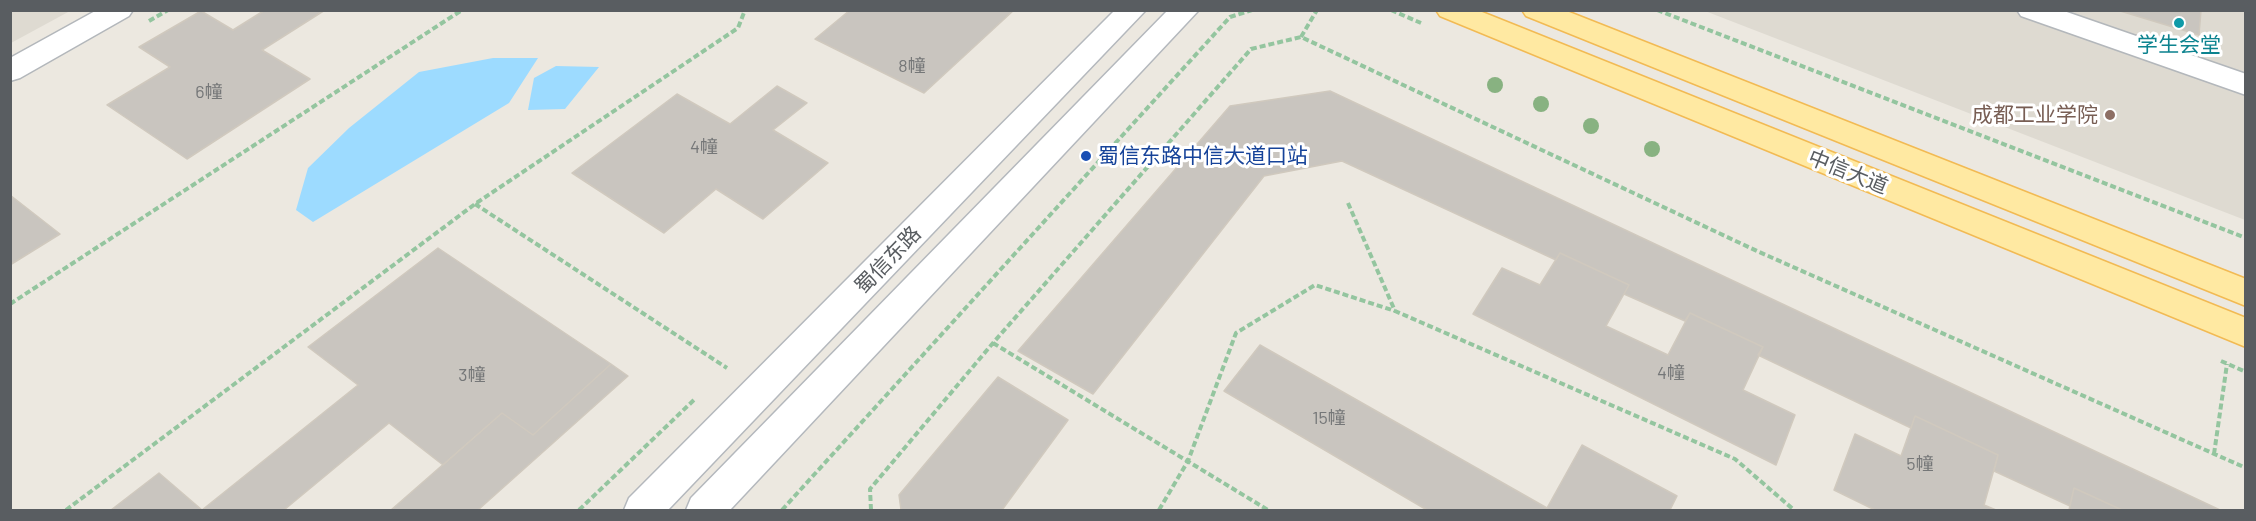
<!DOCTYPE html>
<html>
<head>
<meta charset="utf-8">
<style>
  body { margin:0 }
  #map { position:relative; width:2256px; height:521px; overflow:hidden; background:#ece8e0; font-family:Barlow,sans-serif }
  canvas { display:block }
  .frame { position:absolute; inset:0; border:12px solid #595d61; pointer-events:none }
</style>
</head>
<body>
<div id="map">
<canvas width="2256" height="521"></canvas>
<div class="frame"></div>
</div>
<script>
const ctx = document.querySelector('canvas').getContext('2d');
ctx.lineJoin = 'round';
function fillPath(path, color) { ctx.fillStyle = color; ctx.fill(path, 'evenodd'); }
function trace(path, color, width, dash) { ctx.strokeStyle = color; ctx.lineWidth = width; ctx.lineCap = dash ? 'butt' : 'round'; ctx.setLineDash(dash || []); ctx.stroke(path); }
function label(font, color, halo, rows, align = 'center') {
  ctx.font = font + ' Barlow,"Noto Sans SC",sans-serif'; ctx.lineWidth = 6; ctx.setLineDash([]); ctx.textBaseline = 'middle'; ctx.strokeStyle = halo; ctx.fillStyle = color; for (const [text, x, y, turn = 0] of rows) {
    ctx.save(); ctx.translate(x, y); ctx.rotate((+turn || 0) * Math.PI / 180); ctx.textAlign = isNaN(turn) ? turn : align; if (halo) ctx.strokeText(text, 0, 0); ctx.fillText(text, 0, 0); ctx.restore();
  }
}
fillPath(new Path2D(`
  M11,10H70V11L11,43Z
  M1705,11H2245V220Z`), '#dedad1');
fillPath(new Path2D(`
  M493,58H538L509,103L313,222L296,210L308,168L349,128L419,72Z
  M556,66L599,67L565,109L528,110L534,78Z`), '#9ddbff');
const building = new Path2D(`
  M265,10H325L262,50L310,79L187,159L107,105L170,67L139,47L201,11L233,30Z
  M850,10H1014L924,93L815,39Z
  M2117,10H2201L2199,35Z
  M777,86L807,103L773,130L828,163L763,219L716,189L664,233L572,173L677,94L730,124Z
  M1330,91L2220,510H2122L2074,488L2070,506L1994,471L1998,455L1915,416L1911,428L1758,355L1763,347L1690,313L1685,321L1624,294L1629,285L1560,253L1556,260L1342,161L1264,176L1093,394L1018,351L1230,106Z
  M10,195L60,234L10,265Z
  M438,248L611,364L533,435L502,413L443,465L389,423L284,510H111L159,473L202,510L358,385L308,347Z
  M1560,253L1629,285L1606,326L1668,355L1690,313L1763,347L1743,390L1795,415L1776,465L1473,314L1502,268L1540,285Z
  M1260,345L1547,508L1582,445L1677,496L1670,510H1427L1224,391Z
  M611,364L628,376L478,510H391L502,413L533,435Z
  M998,377L1068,420L1002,510H901L899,495Z
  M1915,416L1998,455L1984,505L1996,510H1875L1834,490L1855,434L1901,456Z
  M2074,488L2122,510H2069Z`);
fillPath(building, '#c9c5bf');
trace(building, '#d0c9be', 1.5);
const minor = new Path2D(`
  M97,10H133L129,16L20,78L10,81V58Z
  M2017,10H2061L2246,74V95L2021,16Z`);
const secondary = new Path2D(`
  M1115,10H1146L668,510H624L629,498Z
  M1168,10H1199L730,510H686L691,498Z`);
const primary = new Path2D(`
  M1436,10H1477L2246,318V347L1440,16Z
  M1522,10H1564L2246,279V306L1526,16Z`);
trace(minor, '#b3b7bb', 3);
trace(secondary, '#b4b8bd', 3);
trace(primary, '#f2ba53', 3);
trace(new Path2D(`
  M1391,10L1421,23
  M1657,10L2246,238
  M149,21L168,10
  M1301,37L1317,10
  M1348,203L1395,311L1735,459L1794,510
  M475,204L727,368
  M10,304L462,10
  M993,343L1268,510
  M2221,361L2246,372
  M2214,454L2227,364
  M66,510L475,204L738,28L745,10
  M579,510L696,398
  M782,510L1230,17L1252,10
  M871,510L870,489L993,343L1251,49L1301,37L1757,251L2246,468
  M1159,510L1188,461L1236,333L1315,285L1395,311`), '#94c59f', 4, [6, 3]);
fillPath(minor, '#fff');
fillPath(secondary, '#fff');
fillPath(primary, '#ffe9a2');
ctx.fillStyle = '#88b281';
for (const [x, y] of [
  [1495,85],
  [1541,104],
  [1591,126],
  [1652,149]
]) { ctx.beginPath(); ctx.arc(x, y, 8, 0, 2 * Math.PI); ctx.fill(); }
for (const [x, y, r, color] of [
  [2179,23,6,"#0f9aa8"],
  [2110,115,6,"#8d6e63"],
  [1086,156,6,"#1a4fb4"]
]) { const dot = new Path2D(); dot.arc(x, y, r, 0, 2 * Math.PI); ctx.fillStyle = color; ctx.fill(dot); trace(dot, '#fff', 2); }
label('18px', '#757778', null, [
  ["8幢",912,66],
  ["6幢",209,92],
  ["4幢",704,147],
  ["4幢",1671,373],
  ["3幢",472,375],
  ["15幢",1329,418],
  ["5幢",1920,464]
]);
label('21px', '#0d838f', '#fff', [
  ["学生会堂",2179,45]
]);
label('21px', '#785e54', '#fff', [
  ["成都工业学院",2098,115]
], 'right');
label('21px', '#164399', '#fff', [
  ["蜀信东路中信大道口站",1098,156]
], 'left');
label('21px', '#595d61', '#fff', [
  ["中信大道",1848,172,22],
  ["蜀信东路",888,260,-46]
]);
</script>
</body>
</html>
